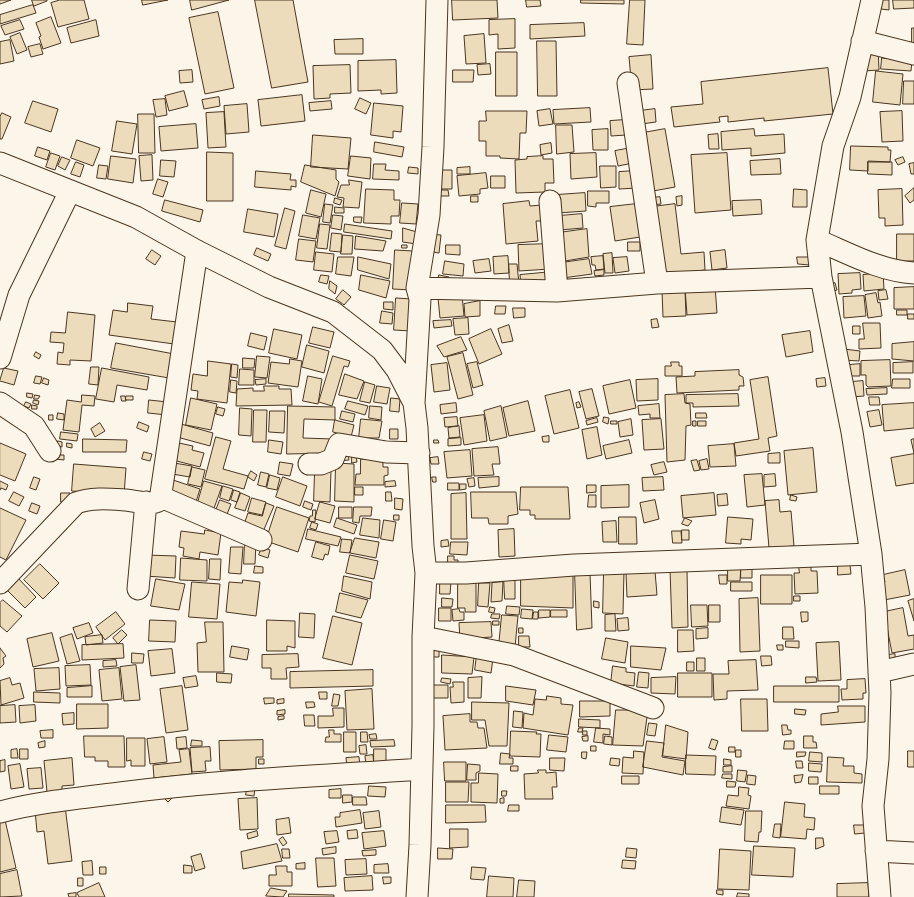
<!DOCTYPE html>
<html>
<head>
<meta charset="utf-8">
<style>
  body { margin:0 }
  canvas { display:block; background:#fbf6e9 }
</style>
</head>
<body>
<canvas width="914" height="897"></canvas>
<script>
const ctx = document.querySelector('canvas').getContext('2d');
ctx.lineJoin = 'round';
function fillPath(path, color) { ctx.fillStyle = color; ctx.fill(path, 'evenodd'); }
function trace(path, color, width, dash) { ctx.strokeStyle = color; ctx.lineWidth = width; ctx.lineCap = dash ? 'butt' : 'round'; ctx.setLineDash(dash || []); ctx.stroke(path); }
const building = new Path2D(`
  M0,0H11L0,4Z
  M32,0H47V1L34,6Z
  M60,0H84L89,19L58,27L51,3Z
  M142,0H168L143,5Z
  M190,0H229L192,10Z
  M255,0H293L308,82L272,88Z
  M452,0H497L498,18L453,20Z
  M526,0H540L541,6L527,7Z
  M581,0H624V4L581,3Z
  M630,0H645L643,45L627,44Z
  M881,0H889V10L881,9Z
  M893,0H914V8L894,9Z
  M33,5L36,13L0,24V15Z
  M218,12L234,88L205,94L189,18Z
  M51,17L61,43L43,49L39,37L41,36L36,23Z
  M515,19V48L498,49V34L489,35V20Z
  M20,20L24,29L5,35L1,26Z
  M96,20L99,36L71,43L67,28Z
  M584,23L585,36L530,39V25Z
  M912,28H914V49H912Z
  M20,33L27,50L17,54L10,37Z
  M484,34L486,63L466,64L464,36Z
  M363,39V54H335L334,40Z
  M10,40L14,61L0,64V42Z
  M537,41H556L557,96H538Z
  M40,44L43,54L31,57L28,47Z
  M863,47H878L879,70L864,71Z
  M496,52H517V96H496Z
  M651,55L653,89L632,90L629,57Z
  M882,58L912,60L911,71L881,69Z
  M396,60L397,93L381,94V90L358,91V61Z
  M490,64L491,74L478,75L477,65Z
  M350,65L351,93L330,94V98L314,99L313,66Z
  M828,68L833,114L764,121V118L728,122V116L719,117L720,122L674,127L671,107L703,104L701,82Z
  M192,70L193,82L180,83L179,71Z
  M453,70H474L473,82H453Z
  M876,71L903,74L900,105L873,102Z
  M904,81H914V104H903Z
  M184,91L188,106L169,111L165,96Z
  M302,95L305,121L261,126L258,100Z
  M219,97L220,106L204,109L202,100Z
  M360,98L371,103L366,114L355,109Z
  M165,99L167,115L156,117L153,100Z
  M33,101L58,109L51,132L25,123Z
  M331,101L332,109L310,111L309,103Z
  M374,103L403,106L401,132L393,131V138L371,135Z
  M247,104L249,132L226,134L224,106Z
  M590,108L591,122L554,124L553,110Z
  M550,109L553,124L539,126L537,111Z
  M655,109L656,122L641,124L639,111Z
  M486,111H527L526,133H520L519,159L500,158V156H486V141H479V121H486Z
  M902,111L903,141L882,142L880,112Z
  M224,112L226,147L208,148L206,113Z
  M2,113L11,117L2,139H0V117Z
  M138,114H154L155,153H139Z
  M624,120L626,135L611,136L610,121Z
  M117,121L137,124L132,154L112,151Z
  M196,124L198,148L161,151L159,127Z
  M556,125H572L574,152L557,154Z
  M608,129V150H593L592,130Z
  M665,129L675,187L653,191L643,133Z
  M754,129L755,136L784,134L785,153L751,156V148L722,150L721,132Z
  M718,134L719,149H709L708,135Z
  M313,135L351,138L348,169L311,167Z
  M77,140L100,148L93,166L71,158Z
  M375,142L404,147L402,157L374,152Z
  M551,143L552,153L541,155L540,145Z
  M851,146L888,147V150H891L890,162L868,161V171L850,170Z
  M38,147L50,151L47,160L35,156Z
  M631,148L633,163L618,166L615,151Z
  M207,152L233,153V201H207Z
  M51,153L60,156L55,170L46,167Z
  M596,153L597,177L571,179L570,154Z
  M727,153L731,210L695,213L691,155Z
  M152,155L153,180L141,181L139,156Z
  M111,156L136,159L133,183L108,179Z
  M351,156L371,158L370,179L348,176Z
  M543,156V159H553L554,183H545V192L516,193L515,160L527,159V157Z
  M62,157L70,160L65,170L58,166Z
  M903,157L905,162L898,165L895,160Z
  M780,159L781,174L751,175L750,161Z
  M161,160L176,161L174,177L160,176Z
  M76,162L84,165L80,177L71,174Z
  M868,162H892V175L868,174Z
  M914,163V174H911L909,164Z
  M374,164H386L385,170L399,171V180L373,179Z
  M99,165L108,166L106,179L97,178Z
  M305,165L336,170V179L339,182L335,196L301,182Z
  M600,166H616V187L601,188Z
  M409,167L418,168V174L408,173Z
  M470,167V174H457V168Z
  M436,170H452V189H436Z
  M256,171L291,174L290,180H296V187L291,186V190L255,187Z
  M636,171L637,188L619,189V172Z
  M486,173L488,188L480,189V194L459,196L457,176Z
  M491,176H505V188H491Z
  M158,179L168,182L163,197L153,194Z
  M349,180L362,182L359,208L343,207L344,198L337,197L341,185H349Z
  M914,188V200L910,203L905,196Z
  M366,189L394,190V200H400L399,216H391V224L364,223Z
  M794,189L807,190V207H793Z
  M902,189L903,225L885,226V218H879L878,190Z
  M311,190L326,194L321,217L306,213Z
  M436,190H448L449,196H437Z
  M588,191H609V203H596V207L588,206Z
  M585,193L586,211L558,213L556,195Z
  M471,196H478V202H471Z
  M682,196V205L677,206L676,197Z
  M660,197L661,204L652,205L651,198Z
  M335,198L342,200L340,205L334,203Z
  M165,200L203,210L200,222L162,211Z
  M761,200L762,214L733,216L732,201Z
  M529,201L530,206L542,205L543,221H536L538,241L506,244L503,204Z
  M402,203L418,204L416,224L400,223Z
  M325,204L333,205L330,223L323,222Z
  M636,204L640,237L615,241L610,207Z
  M675,204L681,254L704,252L705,270L661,275L652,207Z
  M335,207L344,208V213H335Z
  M285,208L295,211L286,249L275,246Z
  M248,209L278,214L274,237L244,232Z
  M582,214L583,228L560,230L559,216Z
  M303,215L320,218L316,239L299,236Z
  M333,215L343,216L341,230L331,228Z
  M354,217H362L361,223L354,222Z
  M320,224L330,225L327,249L317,248Z
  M345,224L392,231L391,239L344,232Z
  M403,228L417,232L416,244L403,242Z
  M587,229L589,257L565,261L558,233Z
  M332,233L342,234L341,252L330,251Z
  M428,234L441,235L439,253L426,251Z
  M897,234H914V261H897Z
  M343,235L353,236L352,254H341Z
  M356,236L386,241L383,251L355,249Z
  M299,239L316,241L313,262L296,260Z
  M628,242H640V251H628Z
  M549,244L550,269L519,271L518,245Z
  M402,245H407V248H402Z
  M446,245H460V255L446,254Z
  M257,248L271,254L268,261L254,255Z
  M152,250L161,256L155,265L146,259Z
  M395,250L413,251L411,290L393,289Z
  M725,250L727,268L712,270L710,252Z
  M316,252L334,254L332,272L314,270Z
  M612,253L613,273H605L603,254Z
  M508,256L509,273L494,274L493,257Z
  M603,256L604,269L596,270L595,265H592L591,257Z
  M338,257H354L351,276L336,274Z
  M358,257L391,264L389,279L358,270Z
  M627,257L629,271L615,273L613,258Z
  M797,257H809V265L798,264Z
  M489,259L491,271L475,273L473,261Z
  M589,259L592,274L563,278L561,263Z
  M445,261L464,264L463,276L443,274Z
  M509,264H517L519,284H510Z
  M604,270V275L595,276L594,271Z
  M552,272L553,282L521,285L520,275Z
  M860,273L861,289L852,290V293L839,294L838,274Z
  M883,273L884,289L864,291L863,275Z
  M321,275L329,276L327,284L319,282Z
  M361,275L390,281L386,298L359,290Z
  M439,275L449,277L447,284L438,283Z
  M330,281L337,286L335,294L329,289Z
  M835,283L837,290L831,292L829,285Z
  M715,286L717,313L687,315L685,288Z
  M914,287V309H894V288Z
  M343,290L351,297L344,305L336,299Z
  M685,290L686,316L663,317L662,291Z
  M886,290L888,299L879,300L878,291Z
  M876,293L878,303L880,302L882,316L868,318L865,295Z
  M462,295L464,316L440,318L438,298Z
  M864,296L866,316L844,318L843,297Z
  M396,298L412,299L411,331L394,330Z
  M480,301V316L465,317L464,304Z
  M384,302H393V310L384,309Z
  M128,303L153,306L151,319L177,322L174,344L109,335L113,310L127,312Z
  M496,306H506L505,314H495Z
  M513,308H525V317L514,318Z
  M897,310H907V315H897Z
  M382,311L393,313L392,324L380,323Z
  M68,312L95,315L91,361L70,360V365L57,364L58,352L63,353L64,343L50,342L51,332L65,333Z
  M908,314H914V319H908Z
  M468,318L469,334L455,335L453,319Z
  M657,319L659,327L652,328L651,320Z
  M451,320L452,326L434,328L433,321Z
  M863,323H880L881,348L859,349V339H864Z
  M509,325L513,341L502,343L498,329Z
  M853,326H860V334H853Z
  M313,327L334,332L330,348L309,343Z
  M274,329L302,335L297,359L269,353Z
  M491,329L502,354L479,364L469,339Z
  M810,331L813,352L786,357L782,335Z
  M251,333L267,337L264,350L248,346Z
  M461,337L467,350L444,357L437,346Z
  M914,342V361L892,359V344Z
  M116,343L174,354L169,378L111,368Z
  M307,345L329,351L324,373L302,367Z
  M844,349L860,351L859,361L843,360Z
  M36,352L41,355L39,359L34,356Z
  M463,353L473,395L458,399L447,357Z
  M257,356L270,357L267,378L255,377Z
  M333,356L350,361L348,367L344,366L332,406L319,402Z
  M243,358L255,359L254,368H243Z
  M290,359L302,361L298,387L268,383L271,362L289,364Z
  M890,360L891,386L868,387L866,385V375H861V361Z
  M208,361L231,364L227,403L197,399L198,391L191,390L193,374L207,376Z
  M477,362L483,385L473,388L467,364Z
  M671,362H679V366H682V376H665V366H671Z
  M913,362V373H893V363Z
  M447,363L450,390L434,392L431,365Z
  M232,364L238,365L237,378L231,377Z
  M860,364V376H850L849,365Z
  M91,367H99L98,385L89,384Z
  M4,368L18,371L14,385L0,381Z
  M102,368L149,377L147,390L117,385L114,402L96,399Z
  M240,369L254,370V385H239Z
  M739,370V375L743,377L744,386H739V390L677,393L676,377L695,376V372Z
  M345,374L364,381L357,399L339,395Z
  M36,376L42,377L40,384L34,383Z
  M308,376L322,379L318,404L303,401Z
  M768,377L777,436L768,438L770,451L736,456L734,443L759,439L750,380Z
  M44,378L49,380L48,385L42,383Z
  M825,378L826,386L817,387L816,379Z
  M266,379V384L256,385L255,380Z
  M658,379V400L637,401L636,380Z
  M893,379H910V388H892Z
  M231,380L237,381L236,393L230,392Z
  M630,380L636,408L609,414L603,386Z
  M863,381L864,396L851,397V382Z
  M365,382L375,385L370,403L360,401Z
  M264,386H279V389H291L292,405L236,406L237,389L253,388V391H264Z
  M377,386L390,388L387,404L374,402Z
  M887,388V394L867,395L866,389Z
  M592,389L599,416L586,419L579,392Z
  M570,390L579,428L554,434L545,396Z
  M27,393L33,394L32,398L27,397Z
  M684,394L685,403L690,404L691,425L686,426L685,460L667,462L665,395Z
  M738,394L739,406L693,407V403H686V395Z
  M35,395L40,396L38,399H34Z
  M82,395L95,396L94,406L82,405L79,432L63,430L67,400L81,402Z
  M121,396H125L126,401H122Z
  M126,396H133V400H126Z
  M869,397H879L880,405H870Z
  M191,398L217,404L211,430L186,425Z
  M391,398L400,399L399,412L390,411Z
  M34,400L39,401L38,405L33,403Z
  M149,400L168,402L167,415L148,413Z
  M348,401L368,406L365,415L345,409Z
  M528,401L535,431L509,436L503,408Z
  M26,402L31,404L29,408L24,406Z
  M579,402L581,407L577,408L576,403Z
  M456,403L457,412L441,414L440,405Z
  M914,403V428L884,431L882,405Z
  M659,404L660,418H650V414L639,415L638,406Z
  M32,405L37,406V409H32Z
  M288,406L335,407V420L304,419L303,438L333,439L332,453L287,454Z
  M370,406L382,407L381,420L369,418Z
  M501,406L507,437L490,441L484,411Z
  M218,407L225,409L223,416L216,414Z
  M240,408L252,409L251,436L239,435Z
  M254,410H267L266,442H253Z
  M879,410L882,425L870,427L867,412Z
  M270,411H285L284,433L269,432Z
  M342,411L355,414L353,422L340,419Z
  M58,413L64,414V420L57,419Z
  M696,413H706L707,418H696Z
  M49,415H53V420H49Z
  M484,415L487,441L464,445L460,418Z
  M457,417L458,426L445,427L444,418Z
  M604,417L609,418L608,424L603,422Z
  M597,418L598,422L587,425L586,421Z
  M361,419L382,421L379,438H359Z
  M631,419L633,435L620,437L618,422Z
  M661,419L664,449L644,450L642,420Z
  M335,420L354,425L351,437L333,432Z
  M611,421H617V424H611Z
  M693,421H696V426H693Z
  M698,421H706V426H698Z
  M139,422L149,426L147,432L137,428Z
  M100,423L105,431L95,437L91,429Z
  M181,424L213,433L210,446L177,437Z
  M459,426L460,437L449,438L448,428Z
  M597,427L602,455L587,459L582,430Z
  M390,429H398V439H390Z
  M61,432L78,434L77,441L60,439Z
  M549,436V442H543L542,437Z
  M216,437L231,441L223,469L248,476L244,489L205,479Z
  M461,438V445L448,446V439Z
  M83,439L127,440L126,452H83Z
  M914,439V453L911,440Z
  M269,440L283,442L281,454L268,452Z
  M434,440H438L439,443H434Z
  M629,440L632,453L606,459L603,446Z
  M58,441L62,442V447L57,446Z
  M174,442L193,446L192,450L204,453L200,467L169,459Z
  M0,443L26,454L15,481L0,475Z
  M67,443L72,444V448L67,447Z
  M734,444L736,466L710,467L708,446Z
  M498,447L500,464H492L494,475L474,476L472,449Z
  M813,448L817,492L788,495L784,451Z
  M470,450L472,476L447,478L444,452Z
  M144,452L152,454L150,461L142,459Z
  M348,453L349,460L340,461Z
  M780,453V463H768V454Z
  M914,454V483L896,486L891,458Z
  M55,455H64V460L55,459Z
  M352,456H356L357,462L352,463Z
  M438,457L439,464H431L430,458Z
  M361,459L383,460V467H388V475L384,476V485H355L356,474H360Z
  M707,459L709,469L701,470L699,461Z
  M697,460L700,470L694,471L691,461Z
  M280,462L293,464L290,476L278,474Z
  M664,462L667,472L654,475L651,465Z
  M174,463L192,466L190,477L172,474Z
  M336,463L354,464V502L335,501Z
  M74,464L126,468L124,495L72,491Z
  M192,467L205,470L201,487L188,484Z
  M251,471L257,475L254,481L248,477Z
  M315,471H331L330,502L314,501Z
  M261,472L269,474L266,487L258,485Z
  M762,474L765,505L747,507L744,475Z
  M775,474L776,486L764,487V475Z
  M270,475L280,478L277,490L267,488Z
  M34,477L40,479L36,490L30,488Z
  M283,477L307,486L300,506L276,497Z
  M432,477H436V482H433Z
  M499,477V486L479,488L478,478Z
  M663,477L664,490L643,491L642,478Z
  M474,478L475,486L469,487L467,479Z
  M173,480L200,489L195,505L166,491Z
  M0,481L8,485L6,490L1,488L0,490Z
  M204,481L222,486L213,511L197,506Z
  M395,481L396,486L385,487V482Z
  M448,483H459V490H448Z
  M460,484H466V489L460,490Z
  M587,485H596V492L587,493Z
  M629,485V507L601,508V486Z
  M223,486L233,489L229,501L220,498Z
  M355,487H363V495H355Z
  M521,487H568L570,519H535V515H530V510H520Z
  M234,490L240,492L237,502L231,500Z
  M14,492L24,497L19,506L9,501Z
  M386,492H391L392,501H386Z
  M471,492H516L518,514L508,516V524H489L488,518H472Z
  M61,493H70L69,503L61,502Z
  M241,493L250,497L245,511L235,508Z
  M466,493L467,539H451V494Z
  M714,493L716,515L683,518L681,496Z
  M727,494L728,505L718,506L717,495Z
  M589,495H596V507H588Z
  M791,495L797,497L796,501L790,500Z
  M252,498L266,502L262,515L248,512Z
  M395,498L403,499L402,510L395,509Z
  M220,500L231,504L226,517L215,513Z
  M655,500L659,519L644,523L640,503Z
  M779,500L780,512L791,511L794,546L769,548L765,501Z
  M305,501L313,504L311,510L303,507Z
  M320,502L335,506L330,523L315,519Z
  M32,503L40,506L37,514L29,511Z
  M266,503L274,506L262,534L243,527L248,513L262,516Z
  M277,507L309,518L298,552L266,541Z
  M339,507H352V518H339Z
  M354,507H372L371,516H360L359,523L353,522Z
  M0,508L26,520L6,560L0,557Z
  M313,510H316L315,522L309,521L310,516H312Z
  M394,515H399V520H394Z
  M619,517H636L637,544H619Z
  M728,517L753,519L751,540L741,539V544L726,543Z
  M337,518L357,525L354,534L334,527Z
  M363,518L380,520L379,538L360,535Z
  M685,518L692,521L688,526L682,524Z
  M384,520L396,522L393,541L381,539Z
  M616,521L617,542H603L602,522Z
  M312,522L318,524L316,530L310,528Z
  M308,529L341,537L338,546L306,539Z
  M514,529L515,556L499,557L498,530Z
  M205,530L221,533L218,555L200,552L199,559L183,556L184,548L179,547L181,531L204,534Z
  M682,530H689V540H682Z
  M672,531H681L682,543H673Z
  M355,538L379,542L376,558L350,553Z
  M342,539L352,540L350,553L340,552Z
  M448,540L449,546L441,547V541Z
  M245,541L256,542L255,564H244Z
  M316,542L330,546L328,555L325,554L323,560L312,557Z
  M451,542H468L467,555L450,554Z
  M231,547H243L241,574L229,573Z
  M262,547L270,550L268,558L259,555Z
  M146,555L176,556L175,578L145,576Z
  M350,555L378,561L374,579L346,573Z
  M448,556H454V560H458V564L448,565Z
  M181,558L207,560V581L180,580Z
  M210,559H221L220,580L209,579Z
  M40,564L59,583L43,599L24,580Z
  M728,565H741L740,581H728Z
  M838,565H850L851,574L838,575Z
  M255,566L263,567V573H254Z
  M799,566H811V571H817L818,593L795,594L794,573H799Z
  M687,568L688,627L672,628L670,569Z
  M741,568H752V578H741Z
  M905,570L910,595L884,600L880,583L885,582L883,575Z
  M604,571H624L623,614L603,613Z
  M655,571L657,595L627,597L626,573Z
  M575,573H590L592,628L577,630Z
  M521,574L573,575V608L521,606Z
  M719,575H727V584H720Z
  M761,575H792V604H761Z
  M344,576L372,582L370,599L342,591Z
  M17,577L36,597L25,608L5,588Z
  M504,578H515V599H505Z
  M156,579L185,584L179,610L151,606Z
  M243,580L260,582L256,616L226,612L229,582L242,583Z
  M440,581L451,582L450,594H440Z
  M192,582L220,584L217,619L189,617Z
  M503,582L502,601L491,602L492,583Z
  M731,582H752V591H731Z
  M458,583H476V612H465V608H458Z
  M479,583H490L488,607L478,606Z
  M340,593L368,600L361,618L336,612Z
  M794,596H800V601H794Z
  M442,598L453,599L452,607H442Z
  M758,598L760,651L740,652L739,599Z
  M914,599V621L908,601Z
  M3,600L22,616L7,632L0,626V603Z
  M594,601L599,602V608L594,607Z
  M691,605H707L708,626L692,627Z
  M709,605H720V622H709Z
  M507,606L520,607L519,615L506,614Z
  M490,607L495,608L494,613L489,612Z
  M439,608H451V621H439Z
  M903,608L908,636L914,635V649L892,653L884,612Z
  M459,609L460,612H464V620L453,621L452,610Z
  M522,609L533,610L532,619L521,618Z
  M539,610H550V617L539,618Z
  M551,610H567V617H551Z
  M116,612L125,624L105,640L96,627Z
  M534,612H538V619H533Z
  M801,612H808V621L802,622Z
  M300,613L315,614L314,638L299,637Z
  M492,614H500L499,619L491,618Z
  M615,614L616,631H605V615Z
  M502,615L518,616L515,647L499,646Z
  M333,616L362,623L352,665L323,658Z
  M628,618L629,630L618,631L617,619Z
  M150,620L176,621L175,642L149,641Z
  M267,620L295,621V648L287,646V651H267Z
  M493,621H499V625H493Z
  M205,622H223L224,672H198L197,643L206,642Z
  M491,622L492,637L460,639L459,623Z
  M89,623L93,633L77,639L73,628Z
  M783,627H793L794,639H783Z
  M519,628H523V633H519Z
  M708,628V638L696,639V629Z
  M122,630L127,635L118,644L113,638Z
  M678,630H693L694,651L678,652Z
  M52,633L59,661L33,667L27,639Z
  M72,634L80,661L67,664L60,638Z
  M102,635L103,643L86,645L85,637Z
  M519,636H529L530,647H519Z
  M606,638L628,642L625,663L602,659Z
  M786,641H799V648L786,647Z
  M839,642L841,680L818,681L816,643Z
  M123,644L124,658L82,660V645Z
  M777,645H783V650H778Z
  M232,646L249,649L247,660L230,657Z
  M631,646L666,648L661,670L631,667Z
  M0,648L6,656L3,658L4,664L0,668Z
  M172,649L175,673L151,676L148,651Z
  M439,650V657H432V651Z
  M132,653L144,654L143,663H132Z
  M298,654L299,667L286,668L287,679H271V668H262V655Z
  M895,654V659H888V655Z
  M442,655L474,657L472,674L442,673Z
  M477,655L493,658L491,673L475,670Z
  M761,656H771L772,665L762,666Z
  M697,658H705V671H697Z
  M116,660L117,666L103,667V661Z
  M756,660L758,690L727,691V699L714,700L713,674H729L728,661Z
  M687,662H694V671H687Z
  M90,665L91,685L66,686L65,666Z
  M136,665L140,700L124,701L120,667Z
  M613,666L626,668V672L635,673L634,686L611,683Z
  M59,668L60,689L36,691L34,669Z
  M119,668L122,699L102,701L99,670Z
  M373,670V686L290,688V672Z
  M639,672L649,673L648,688L637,687Z
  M217,673L232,674L231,683L217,682Z
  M678,673H712V697H678Z
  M196,676L198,686L185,688L183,678Z
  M482,677L481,698H468V678Z
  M676,677L675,694L651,693V678Z
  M806,677H816L817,682L806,683Z
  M10,678L12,685L20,683L24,698L1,705L0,681Z
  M442,678L451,679L450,684L441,682Z
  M865,679L866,693H863V699L842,700L841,689H847V680Z
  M453,682H464V702L451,703L450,687H453Z
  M431,685H448V698H431Z
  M92,686V697H67V688Z
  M182,686L188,730L166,733L160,689Z
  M506,686L536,690L533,705L506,701Z
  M774,686H839V702H774Z
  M372,689L374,729L347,730L345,691Z
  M34,692L60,693V703L34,702Z
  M319,692H327V699H320Z
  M334,694L340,695L338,706H332Z
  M547,696L561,698V704L573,705L568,735L523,728L524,713L533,715L535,699L546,700Z
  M264,698H274V703L265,704Z
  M284,699V703L277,704V700Z
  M741,699H767L768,731H742Z
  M580,701H610V716L580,717Z
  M306,702H314L315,707L307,708Z
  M472,702L509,703L507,746H489L485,720H472Z
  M77,704H108V728L77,729Z
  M15,705L16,722L0,723V706Z
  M35,705L36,721L20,723L19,706Z
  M838,706H865V722L821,725V714L838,712Z
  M333,708H344V727L318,728V716H333Z
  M795,709L806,710L805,715L795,714Z
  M285,710V714L277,715V711Z
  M616,710H648L643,746L613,745Z
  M514,711L523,712L522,728L513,727Z
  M74,713V724L63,725L62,714Z
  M470,714V722H477L478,728H484L487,748L445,750L443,716Z
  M304,715H314L315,726H305Z
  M284,716V719L278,720V717Z
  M579,719L600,720V728L579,727Z
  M649,723L657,724L655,736L647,735Z
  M666,725L688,732L686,759L663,756Z
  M782,725H787L788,730H791V734L783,735Z
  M579,728H583L582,732H578Z
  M596,728L610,729V735L603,734V743L594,742Z
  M53,730V738H41L40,731Z
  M329,730H334V734H341V742H325L326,737H329Z
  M511,731L537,732L536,734H541L540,757L510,756Z
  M583,731H587V735H583Z
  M344,732H356V752H344Z
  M361,732H367L368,742H361Z
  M376,734L377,739H370L369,735Z
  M549,735L568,737L566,752L547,750Z
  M84,736H124L125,767H108V761H95V757H85Z
  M588,736V741H583L582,737Z
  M605,736L612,737V745L604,744Z
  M804,736H813V742H816L817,748H804Z
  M164,737L167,762L150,764L147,739Z
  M186,737L187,748L177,749L176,738Z
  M127,738H145V766H131V760L127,761Z
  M712,739L718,741L715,750L709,748Z
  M192,740L202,741V746H191Z
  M263,740V757H256V769L220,770L219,741Z
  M394,740L395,746L371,747L370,741Z
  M45,741V747L39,748L38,743Z
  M647,741L664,743L662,757L685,761L683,775L643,767Z
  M785,741H794V749H784Z
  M366,745L367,754H360L359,746Z
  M591,746H596V751H591Z
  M210,747L211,761H205L206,771L192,772L190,748Z
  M729,747H735V752H729Z
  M17,749L18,758H11V750Z
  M20,749H28V759H20Z
  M189,749L192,774L154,778L153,765L181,762L179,750Z
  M374,749H386V762H374Z
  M736,750H741V757H736Z
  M634,751L644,752L643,774L622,773L623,757L633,758Z
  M908,751H914V767H908Z
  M582,752H587L586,759L582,758Z
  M797,752H806L805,756L797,757Z
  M810,752L822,753V762L809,761Z
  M501,753L510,754L509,758H513V764H500Z
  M373,755L374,765H366L365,756Z
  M686,755L716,756L715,775L686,774Z
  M359,757L360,766L347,767L346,758Z
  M828,757L844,758L843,766H854V773L862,774V783L827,782Z
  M72,758L74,785L62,786V791L47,792L44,761Z
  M550,758H565L564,771L550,770Z
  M611,758L620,759L619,766L610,765Z
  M259,759H264V764H259Z
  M724,759L731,760V765H724Z
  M5,760V771L0,772V761Z
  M796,761H802L803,768H797Z
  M444,762H466V781H445Z
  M809,763L822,764L821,772L809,771Z
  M20,764L24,787L11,789L8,766Z
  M468,764L480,765V771L476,773V780H467Z
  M511,766H518V771H511Z
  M732,766V772H723V767Z
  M41,768L43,788L29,789L27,769Z
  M538,770H546V773L556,772L557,787H552L553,799H525L524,774L538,773Z
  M738,770L747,771L745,782L737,781Z
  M479,773L498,774L497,803L471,802V783H478Z
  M723,774H732V779L722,778Z
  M748,775L756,776L755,785L747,784Z
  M803,775L801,782L795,783L794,776Z
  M622,776H639V784H622Z
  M809,777H818V784H809Z
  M727,781L736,782L735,787H727Z
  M446,782H469L468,802H446Z
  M369,786L386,787L385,797L368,796Z
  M820,786H839V794H820Z
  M739,787L749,788L748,795L751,796L749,809L726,806L728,795L738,796Z
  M247,788L255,789L254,796L246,795Z
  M341,789V798H329V790Z
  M502,791H507L506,796H502Z
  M175,795L168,802L164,798Z
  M343,795H352V802L343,803Z
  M353,797H366L367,805H353Z
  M257,798L258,829L240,830L238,799Z
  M504,798V803H500V799Z
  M785,802L805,804L804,817L815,818L814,830L807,829L806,839L781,837Z
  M446,805H485L486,822L446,823Z
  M509,805H519V811H508Z
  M65,806L72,861L48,864L44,831L37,832L35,810Z
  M722,807L744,810L741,825L720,822Z
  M360,810L362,823L336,827L335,817H340V813Z
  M379,811L381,827L365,829L363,813Z
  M746,811H762L761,832H759L758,842L745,841Z
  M289,818L291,833L277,835L276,820Z
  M5,820L16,868L0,872V821Z
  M775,824H781L780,838L773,837Z
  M854,825H865V833L855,834Z
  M450,829H468V847L450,848Z
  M357,830L358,838L348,839L347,831Z
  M257,831L258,836L248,839L247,834Z
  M337,831L339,842L326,844L324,832Z
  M384,831L386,846L364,849L362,833Z
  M283,837L287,843L283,846L279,840Z
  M816,838H823L824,846L816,849Z
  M277,844L282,861L243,869L241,852Z
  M754,846L795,848L793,877L752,875Z
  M336,847V853L323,855L322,849Z
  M438,848L453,849L452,859H438Z
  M627,848L637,849L636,858L626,857Z
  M282,849H289L290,858H283Z
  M720,849L751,851L749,890L718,889Z
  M376,850V855L363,856L362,851Z
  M201,854L205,868L195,871L191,857Z
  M316,858H334L336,886L318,887Z
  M366,859L367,874L346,875L345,860Z
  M623,860L636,861L635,869L622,868Z
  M92,861L93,875H83L82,862Z
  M305,863V869H296V864Z
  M388,864L389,873H374V865Z
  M184,865L192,866V873H184Z
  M276,866H287V872H292V886H269V875H276Z
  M100,867H106V874H100Z
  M472,867L486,868L484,880L471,879Z
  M17,870L22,896L0,897V874Z
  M372,876L373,890L345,891L344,878Z
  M489,876L514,878L513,897H487Z
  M383,877H391V883L384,884Z
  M78,878H83V886H78Z
  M519,880L535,881L534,897H517Z
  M99,883L105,897H79L77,893Z
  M868,883L869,897H837V884Z
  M271,888L287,891L283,897L266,896Z
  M717,890H723V895L717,894Z
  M76,893V897H69L68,894Z
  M738,893L749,894V897H737Z
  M289,894L334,895V897H289Z`);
fillPath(building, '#ecdcbc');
trace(building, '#4a3520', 1);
const minor = new Path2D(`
  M872,0L850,97L833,146L817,240L821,277L852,432L871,554L876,607L880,693L878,759L873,806L880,897
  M862,41L914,54
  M628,83L657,283
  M0,163L136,217L197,251L269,287L333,312L382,350L397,370L414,403L417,428L423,546L426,573L423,637V726L420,845L417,897
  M550,201L557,291
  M817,240C848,253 880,271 914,273
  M417,288L557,291L657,283L821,277
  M0,358L19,295L70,191
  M0,403L34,426L50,451
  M414,403L420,299L417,288L429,215L433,147L437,0
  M309,464H321L333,459L339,444L386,452L419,453
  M161,497L261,540
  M426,573H466L574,565L871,554
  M0,583L76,503C91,497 111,499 126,500C137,501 151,506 160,500L197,251
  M138,589L146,502
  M423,637L514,655L653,708
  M879,672L914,664
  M0,812C39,802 80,798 120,793C220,780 321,776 422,769
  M876,851L914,853`);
trace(minor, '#4a3520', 23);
trace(minor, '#fbf6e9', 21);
</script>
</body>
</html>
